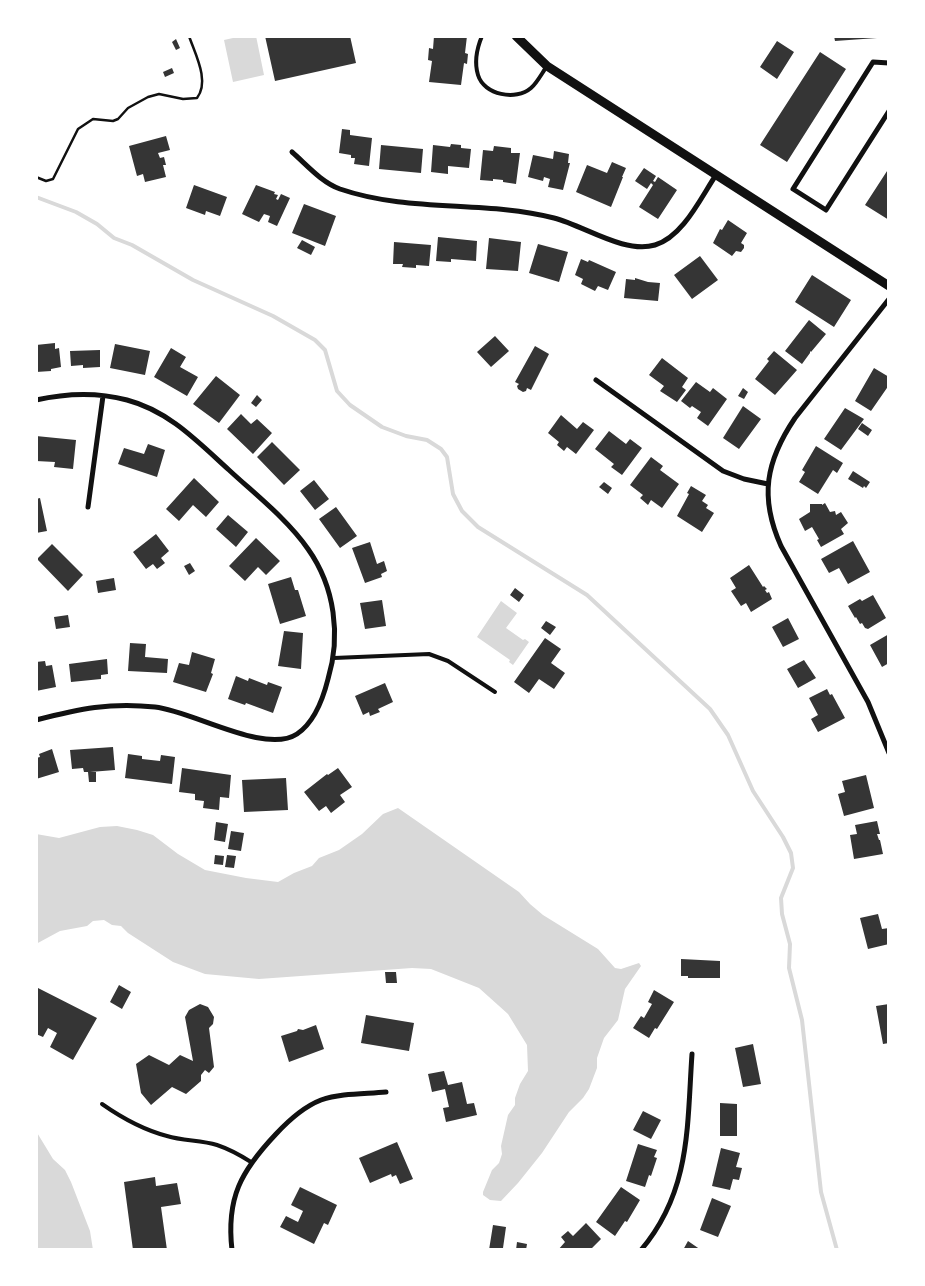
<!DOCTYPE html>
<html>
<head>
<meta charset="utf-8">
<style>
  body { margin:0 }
  #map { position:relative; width:925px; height:1286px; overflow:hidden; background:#fff; font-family:"Nunito Sans",sans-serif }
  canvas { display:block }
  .frame { position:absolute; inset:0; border:38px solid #fff; pointer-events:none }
</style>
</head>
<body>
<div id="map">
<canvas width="925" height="1286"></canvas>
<div class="frame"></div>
</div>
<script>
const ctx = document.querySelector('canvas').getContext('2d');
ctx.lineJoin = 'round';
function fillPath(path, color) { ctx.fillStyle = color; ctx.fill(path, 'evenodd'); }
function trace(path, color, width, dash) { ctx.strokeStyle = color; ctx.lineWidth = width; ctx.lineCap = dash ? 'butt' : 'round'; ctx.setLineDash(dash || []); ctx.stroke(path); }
fillPath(new Path2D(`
  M242,36H256L264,75L233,82L224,40Z
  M501,601L517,613L506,628L523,640L525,639L529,642L513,665L509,662L510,660L477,637Z
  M398,808L519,892L530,904L543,915L598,949L615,968L621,969L639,963L641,966L625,989L618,1020L604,1038L597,1058V1068L589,1089L583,1098L569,1112L542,1153L518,1183L501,1201L490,1200L483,1195V1192L492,1170L499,1163L502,1154L501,1146L508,1115L515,1105V1098L520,1084L528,1071L527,1045L508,1014L479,988L431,969L412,968L259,979L205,974L173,962L128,933L121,926L112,925L104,920L93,921L87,926L60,931L36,944V834L59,838L100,827L117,826L137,830L153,835L178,854L205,870L246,878L278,882L294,873L312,866L319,858L339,850L362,834L383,814Z
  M36,1131L53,1159L65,1170L71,1182L90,1231L93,1250H36Z`), '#d9d9d9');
trace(new Path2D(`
  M36,197L76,212L97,224L114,238L132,245L193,280L273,316L315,340L325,350L337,391L350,405L382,427L406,436L427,440L441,449L447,457L453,494L462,511L478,527L587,595L710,709L728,735L753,791L783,837L791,853L793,868L781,898L782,914L790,944L789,968L802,1020L821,1192L837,1250`), '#d9d9d9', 4);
fillPath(new Path2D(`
  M265,36H350L356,63L275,81Z
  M434,36H467L465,53L468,54L467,64L464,63L461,85L429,82L432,61L428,60L429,48L433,49Z
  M834,36H877V38L835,41Z
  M176,39L180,48L176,50L172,42Z
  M777,41L794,52L777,79L760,67Z
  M820,52L846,69L787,162L760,145Z
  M172,68L174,73L165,77L163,72Z
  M342,129L350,130V135L372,138L369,166L354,164L355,158H351V155L339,153Z
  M166,136L170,150L158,153L160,158L164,157L166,165H163L166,177L145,182L143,174L137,176L129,146Z
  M451,144L461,145V148L471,149L469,168L448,166V174L431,172L433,145L450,147Z
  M381,145L423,149L421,173L379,169Z
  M494,146L511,148V153H520L516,184L503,182V180L493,179V181L480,180L483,150L493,151Z
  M554,151L569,154L568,163H570L563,190L548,187L550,179L544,177L543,181L528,177L533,155L553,159Z
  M612,162L626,168L622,177H623L611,207L576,192L587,165L607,173Z
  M644,168L656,176L653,181L655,182L658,177L677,190L658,219L639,207L653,185L651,183L647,189L635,181Z
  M889,168V220L865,205Z
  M194,185L227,197L220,216L206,211L205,215L186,208Z
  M256,185L275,192L274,194L278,195L276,199L278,200L281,194L290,198L277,226L268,222L270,216L264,214L259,222L242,214Z
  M304,204L336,216L325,246L292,233Z
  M728,220L747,233L741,243L744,245V248L741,252L736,251L732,256L713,243L720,229L722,230Z
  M438,237L477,241L476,261L451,259V262L436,261Z
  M489,238L521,242L518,271L486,269Z
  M302,240L315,247L311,255L297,248Z
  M394,242L431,245L429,266L416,265V268L402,267L403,264H393Z
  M538,244L568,252L559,282L529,273Z
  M700,256L718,280L692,299L674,275Z
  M581,259L588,262L589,260L616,272L608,290L598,286L595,291L581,284L583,279L575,275Z
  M812,275L851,300L834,327L795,302Z
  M635,278L648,282L660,283L658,301L624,298L626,279L635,280Z
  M809,320L826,334L811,352L810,351V353L802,364L785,351Z
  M495,336L509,351L491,367L477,352Z
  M55,343V349L59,348L61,367L51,369V371L36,372V345Z
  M115,344L150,351L145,375L110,368Z
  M535,346L549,354L531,390L527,388L526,391L523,392L518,389L517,386L519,384L515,382Z
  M171,348L186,357L180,367L198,377L187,396L154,377Z
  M100,350V367L83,368V365L71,366L70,351Z
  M774,351L797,370L775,395L755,379L769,361L767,359Z
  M662,358L688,378L682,387L686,390L677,402L660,391L664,386L649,375Z
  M874,368L889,377V385L871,411L855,401Z
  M216,376L240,395L219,423L193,404Z
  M696,382L710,392L713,388L727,399L708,426L697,418L701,412L692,406L690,408L681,401Z
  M743,388L748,392L744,399L738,396Z
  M257,395L262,400L256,407L251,403Z
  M743,406L761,419L739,449L723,438Z
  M845,408L864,419L841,450L824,439Z
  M241,414L251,424L257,419L272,433L253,454L227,429Z
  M561,415L577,429L583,422L594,430L576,454L567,447L564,451L557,445L559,442L548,433Z
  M862,423L872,430L868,436L858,429Z
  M609,431L626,444L630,439L642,448L622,475L611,467L614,464L595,449Z
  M36,436L76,440L73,469L54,467L55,462L36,461Z
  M272,442L300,470L284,485L257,457Z
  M148,444L165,450L157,477L118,464L124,448L144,454Z
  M816,446L843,463L837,473L833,470L818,494L799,482L805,472L802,470Z
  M651,457L663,466L660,470L679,484L662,508L651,500L648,505L640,498L643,495L630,485Z
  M853,471L870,482L866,488L864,486L863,488L848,479Z
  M194,478L219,502L206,517L193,505L179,521L166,509Z
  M314,480L329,499L315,510L300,491Z
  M604,482L612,488L608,494L599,487Z
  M691,486L706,495L702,501L708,505L706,508L714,513L702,532L677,516L689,494L687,493Z
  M40,498L47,531L36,533V499Z
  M825,503L830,512L835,511L836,515L841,512L848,523L841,529L844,534L821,547L817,540L819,539L812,527L805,531L799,519L810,512V504H822V505Z
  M336,507L357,536L340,548L319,519Z
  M228,515L248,532L236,547L216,529Z
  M156,534L169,551L161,558L165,563L157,569L153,564L146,569L133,552Z
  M256,538L280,561L266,575L258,567L245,581L229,566Z
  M853,541L870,572L848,584L839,568L829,573L821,559Z
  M370,542L377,564L384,561L387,571L381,574L382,577L365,583L352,548Z
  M52,544L83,575L68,591L37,559Z
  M190,563L195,571L189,575L184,566Z
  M749,565L763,587L764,586L767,589L765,590L767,593L769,592L772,599L751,612L746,603L741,606L731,591L736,588L730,578Z
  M291,577L295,590H298L306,616L280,624L268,584Z
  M114,578L116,590L98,593L96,581Z
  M515,588L524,595L519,602L510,595Z
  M873,595L886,618L868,629L865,628L862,623L860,624L856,617L855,618L848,606L860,599L862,601Z
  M382,600L386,626L365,629L360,603Z
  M68,615L70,627L56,629L54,617Z
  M788,618L799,639L783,647L772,627Z
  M546,621L556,627L550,635L541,628Z
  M284,631L303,633L301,669L278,666Z
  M889,634V663L882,667L870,645Z
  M545,638L561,649L551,663L565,673L554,689L539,679L529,693L514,682Z
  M130,643L146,644L145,657L168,659L167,673L128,671Z
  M192,652L215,659L211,673L213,674L206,692L173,682L179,663L189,665Z
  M107,659L108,674L101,675V679L71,682L69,664Z
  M804,660L816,678L798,688L787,669Z
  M45,661L46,666L52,665L56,687L36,691V662Z
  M236,676L248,681L249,678L267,685L268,682L282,687L273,713L246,703L245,705L228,699Z
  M385,683L393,702L378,709L380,712L370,716L369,712L363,715L355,696Z
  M827,689L830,695L832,694L845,718L818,732L811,719L818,715L809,698Z
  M113,747L115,770L90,772H96V782H89L88,772H84L83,768L72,769L70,750Z
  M52,749L59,772L36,779V758L40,757L39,754Z
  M128,754L142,756V759L160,761L161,755L175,757L172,784L125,778Z
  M182,768L231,775L229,798L220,797L219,810L203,808L204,801L195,800V794L179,792Z
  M338,768L352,787L340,795L345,802L331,813L326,806L319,811L304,792L327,774L328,775Z
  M866,775L874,808L844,816L838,794L845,792L842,781Z
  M286,778L288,810L244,812L242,780Z
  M877,821L880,834H877L879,840H880L883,854L854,859L850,835L857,834L855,825Z
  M216,822L228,824L225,842L214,840Z
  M231,831L244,833L241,851L228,849Z
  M215,855L224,856L223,865L214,864Z
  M227,855L236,856L234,868L225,867Z
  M878,914L882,929L889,928V944L868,949L860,918Z
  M681,959L720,961V978H688V976H681Z
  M385,972H396L397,983H386Z
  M119,985L131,992L122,1009L110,1002Z
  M38,988L97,1018L73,1060L50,1047L57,1033L48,1028L43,1037L36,1034V992Z
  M654,990L674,1002L657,1029L655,1028L649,1038L633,1028L641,1016L644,1018L652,1004L648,1002Z
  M200,1004L208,1007L214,1017L213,1024L209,1028L214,1067L209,1073L205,1070L201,1075V1081L186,1094L172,1087L151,1105L141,1093L136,1064L149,1055L169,1065L180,1055L193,1061L185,1017L189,1010Z
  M889,1004V1043L883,1044L876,1006Z
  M366,1015L414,1023L409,1051L361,1043Z
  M316,1025L324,1049L289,1062L281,1036L297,1031L298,1029L303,1030Z
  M753,1044L761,1084L743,1087L735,1048Z
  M444,1071L448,1085L462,1082L467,1104L474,1103L477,1115L446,1122L443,1108L449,1107L445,1089L432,1092L428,1074Z
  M720,1103L737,1104V1136H720Z
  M643,1111L661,1120L651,1139L633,1130Z
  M397,1142L413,1179L400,1184L396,1175L392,1177L391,1174L370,1183L359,1158Z
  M638,1144L657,1150L654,1157L657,1158L651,1176L649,1175L645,1187L626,1181Z
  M721,1148L740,1153L736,1167L742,1168L739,1180L733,1179L730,1190L712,1186Z
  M155,1177L156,1186L177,1183L181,1204L161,1207L167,1250H133L124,1182Z
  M300,1187L337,1205L328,1225L324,1223L314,1244L280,1227L286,1216L298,1222L303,1211L291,1205Z
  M621,1187L640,1200L627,1222L625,1221L615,1236L596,1222Z
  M712,1198L731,1206L718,1237L700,1230Z
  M586,1223L601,1239L590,1250H558L565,1242L561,1237L568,1231L573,1236Z
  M493,1225L506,1227L503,1248L508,1250H489Z
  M688,1241L701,1250H683Z
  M517,1242L527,1244L526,1250H516Z`), '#353535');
trace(new Path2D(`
  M36,177L46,181L53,179L78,129L93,119L113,121L118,119L128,108L148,97L159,94L183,99L197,98C210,81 195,54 189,36`), '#111', 2.5);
trace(new Path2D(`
  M482,36C477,48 474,62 478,75C484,95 516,101 531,88C537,83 542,73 547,66
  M334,658L429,654L448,661L495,692
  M102,1104C122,1118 144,1130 167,1136C183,1141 201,1140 217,1145C229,1149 240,1155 251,1162`), '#111', 4);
trace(new Path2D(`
  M889,63L873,62L793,189L826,210L889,111
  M292,152C307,165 321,182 340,189C410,213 484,200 554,218C585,226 624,254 655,245C683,237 701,197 716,175
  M889,299L795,418C766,461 759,497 781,546L868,702L889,753
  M596,380L723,471L744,479L768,484
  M36,400C67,393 97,392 127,400C169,411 198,442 229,470C256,495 287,519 308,549C335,587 341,636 328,679C323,699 315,722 297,734C265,755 193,711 155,707C110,702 79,709 36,720
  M88,507L103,396
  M232,1250C226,1198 241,1171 276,1134C289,1120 303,1107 321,1100C341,1093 365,1094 386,1092
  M641,1250C691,1191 687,1126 692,1054`), '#111', 5);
trace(new Path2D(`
  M516,36L547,66L889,286`), '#111', 9);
</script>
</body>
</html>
